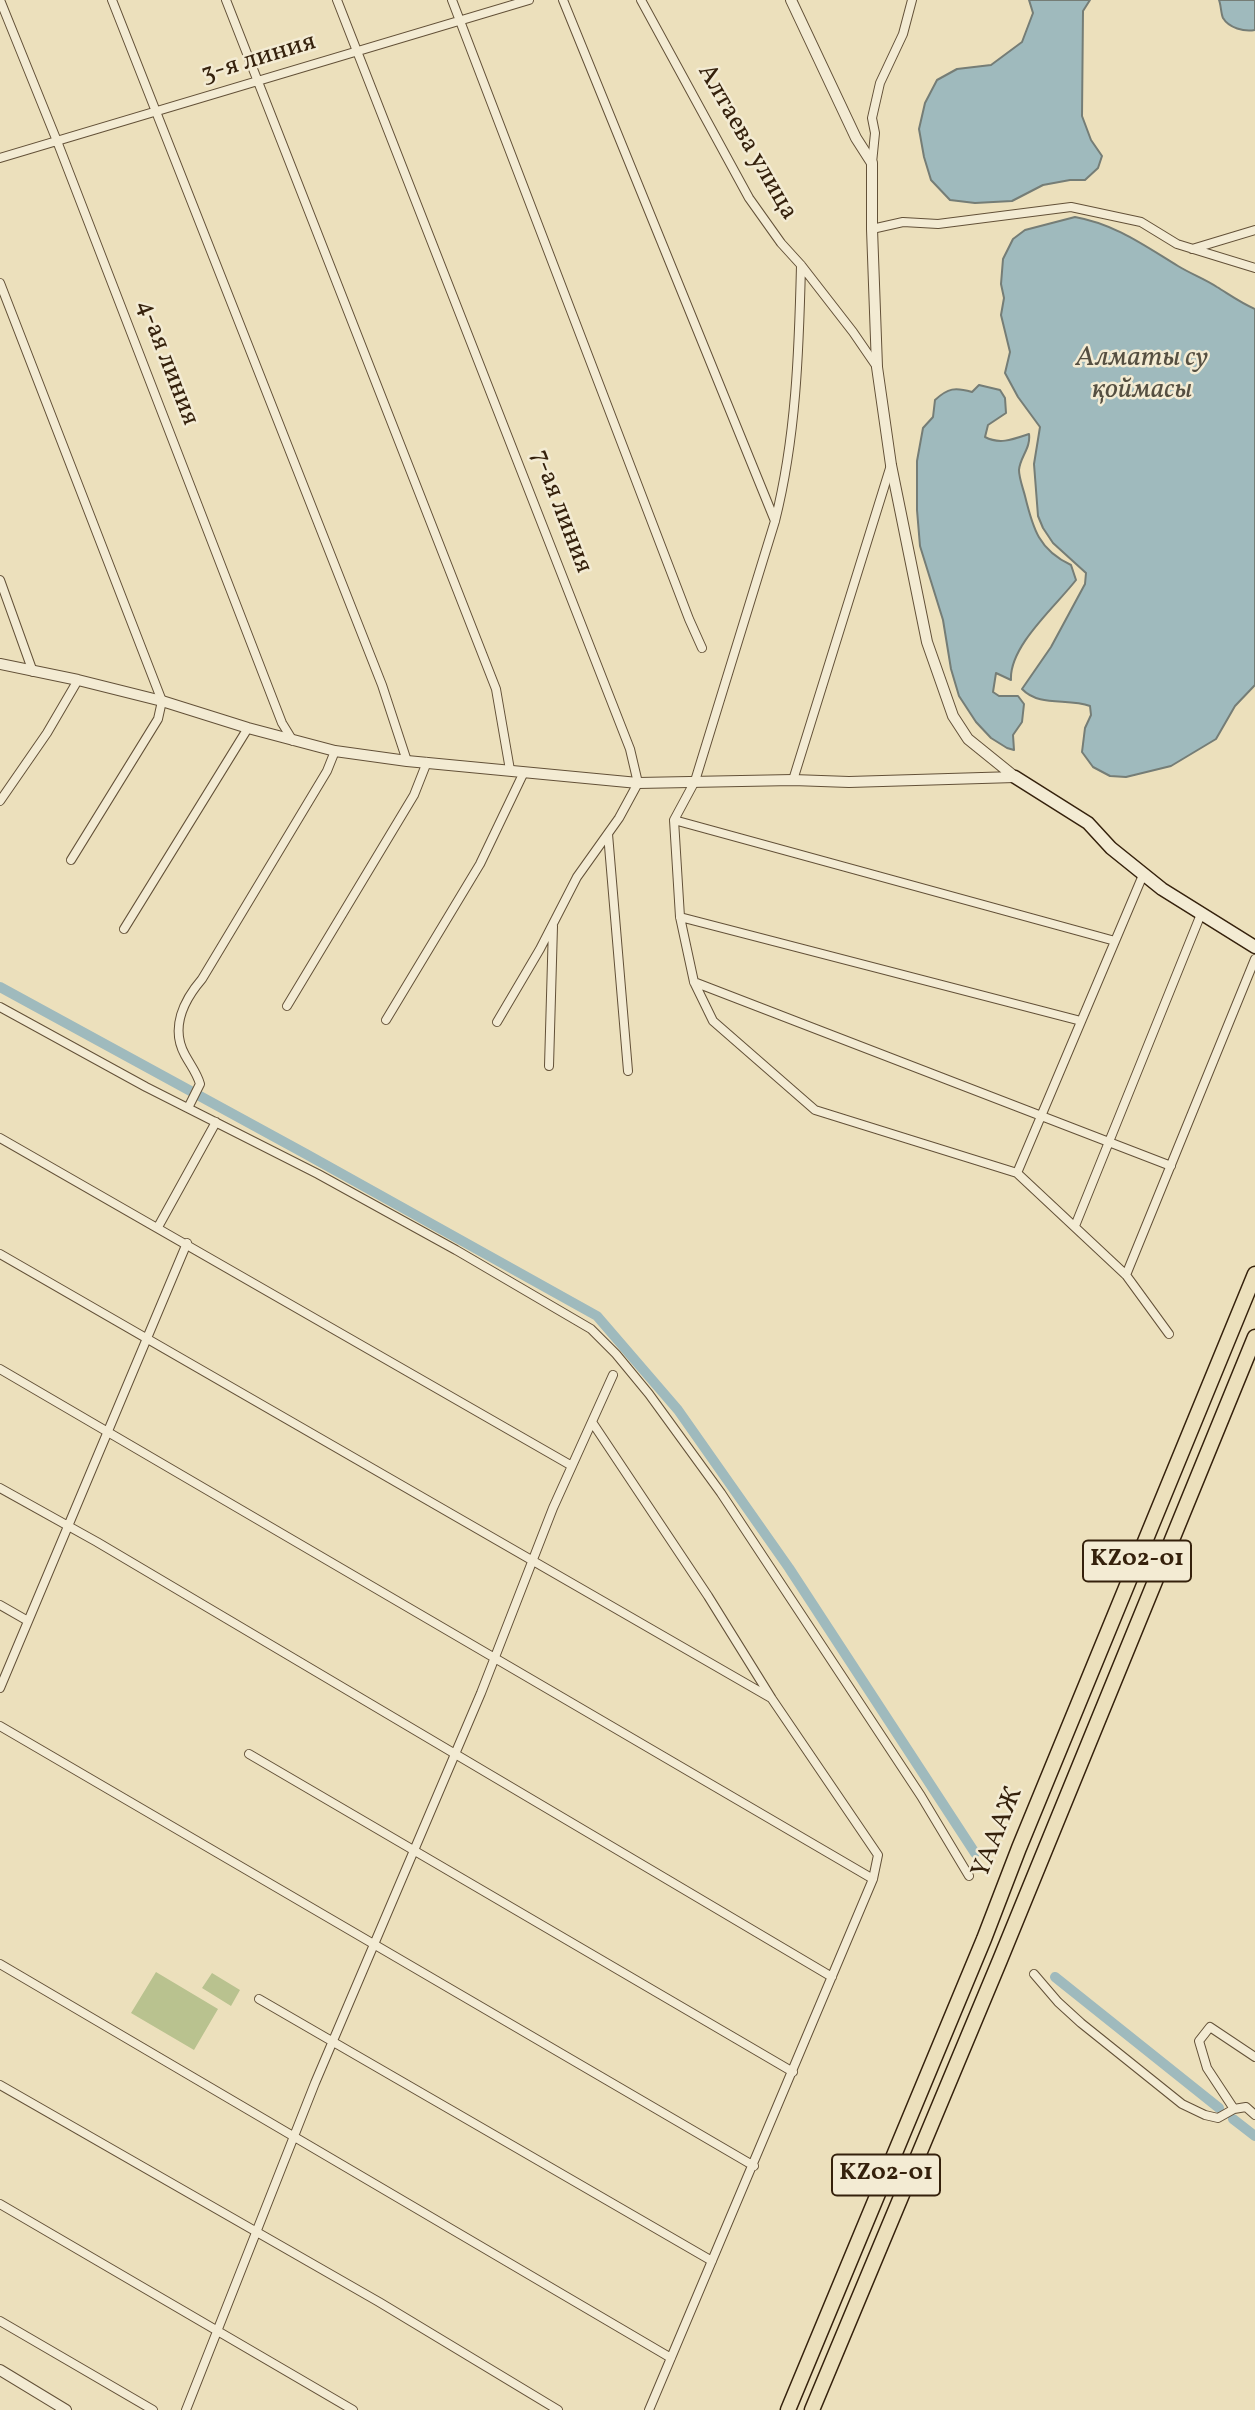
<!DOCTYPE html>
<html>
<head>
<meta charset="utf-8">
<style>
  body { margin:0 }
  canvas { display:block; background:#ece0bc }
</style>
</head>
<body>
<canvas width="1255" height="2410"></canvas>
<script>
const ctx = document.querySelector('canvas').getContext('2d');
ctx.lineJoin = 'round';
function fillPath(path, color) { ctx.fillStyle = color; ctx.fill(path, 'evenodd'); }
function trace(path, color, width, dash) { ctx.strokeStyle = color; ctx.lineWidth = width; ctx.lineCap = dash ? 'butt' : 'round'; ctx.setLineDash(dash || []); ctx.stroke(path); }
function label(font, color, halo, rows, align = 'center') {
  ctx.font = font + ' Vollkorn,serif'; ctx.lineWidth = 5; ctx.setLineDash([]); ctx.textBaseline = 'middle'; ctx.strokeStyle = halo; ctx.fillStyle = color; for (const [text, x, y, turn = 0] of rows) {
    ctx.save(); ctx.translate(x, y); ctx.rotate((+turn || 0) * Math.PI / 180); ctx.textAlign = isNaN(turn) ? turn : align; if (halo) ctx.strokeText(text, 0, 0); ctx.fillText(text, 0, 0); ctx.restore();
  }
}
fillPath(new Path2D(`
  M156,1972L218,2009L194,2050L131,2013Z
  M212,1973L240,1990L231,2006L202,1988Z`), '#b9c28f');
const water = new Path2D(`
  M1029,0H1090L1083,11L1082,116L1091,140L1102,156L1098,168L1085,180H1070L1043,185L1012,201L975,203L950,200L931,180L924,157L919,129L925,103L937,80L957,69L991,65L1022,42L1033,13Z
  M1219,0H1255V30C1244,32 1229,28 1223,18C1221,14 1221,5 1219,0Z
  M1075,217C1115,224 1145,246 1178,266C1191,274 1205,279 1217,287C1230,295 1241,303 1255,309V685L1235,706L1216,739L1171,766L1126,777L1110,776L1093,767L1082,752L1085,728L1091,715L1090,706C1067,698 1039,707 1022,689L1051,647L1085,584L1086,573L1053,543L1043,528L1038,516L1034,464L1040,427L1018,397L1005,373L1010,352L1001,315L1004,298L1001,284L1003,259L1013,239L1025,230Z
  M979,385L1000,390L1005,398L1006,413L988,425L985,437C1000,445 1014,439 1029,434C1031,448 1020,457 1019,470C1019,478 1023,488 1025,496C1033,529 1039,550 1071,565L1076,580C1056,606 1009,646 1011,680L996,673L993,692L999,696H1018L1024,704L1022,722L1013,735L1014,750L1007,748L991,738L976,722L959,696L951,669L943,620L920,546L917,510V461L923,428L933,417L935,400C948,388 955,387 972,392Z`);
fillPath(water, '#9fbabd');
trace(water, '#757d76', 2);
trace(new Path2D(`
  M0,987L306,1154L597,1316L678,1410L789,1568L975,1853
  M1055,1977L1219,2108
  M1233,2119L1255,2136`), '#9fbabd', 10);
const minor = new Path2D(`
  M0,0L57,141L282,723L293,741
  M112,0L382,685L407,761
  M226,0L496,689L510,770
  M337,0L630,749L638,783L619,818L577,877L540,949L497,1022
  M452,0L689,619L702,648
  M563,0L775,521
  M641,0L749,198L781,243L801,265L853,332L877,367
  M0,158L529,0
  M872,163L875,133L872,118L880,83L903,34L912,0
  M872,229L903,222L938,224L1071,207L1141,222L1177,244L1255,268
  M1192,249L1255,230
  M801,265C799,351 796,438 775,521L695,781L674,820L680,917L694,982L713,1021L815,1110L1017,1173L1126,1275L1169,1334
  M0,283L162,701L158,719L71,860
  M0,580L33,672
  M793,780L891,465
  M0,801L47,733L78,680
  M674,820L1115,941
  M608,834L628,1071
  M680,917L1081,1021
  M124,929L248,728
  M694,982L1171,1166
  M287,1006L414,795L427,762
  M0,1007L146,1087L318,1174L456,1250L591,1329L616,1354L649,1394L721,1493L921,1796L969,1876
  M386,1020L480,864L524,772
  M549,1066L553,926
  M188,1108L200,1084C197,1073 191,1066 185,1055C170,1028 184,1000 202,979L327,771L335,751
  M0,1138L572,1466
  M1017,1173L1143,875
  M1075,1226L1201,914
  M158,1227L216,1122
  M0,1254L771,1698
  M1126,1275L1255,959
  M0,1369L873,1879
  M592,1422L708,1596L772,1699L878,1855L873,1879L649,2410
  M0,1488L97,1542L832,1977
  M0,1605L28,1621
  M0,1688L187,1243
  M0,1726L754,2166
  M249,1754L793,2072
  M0,1964L671,2358
  M1034,1974L1058,2002L1081,2023L1182,2104L1205,2115L1218,2118L1234,2109L1246,2107L1255,2115
  M259,1999L712,2261
  M0,2085L379,2302L558,2410
  M1234,2109L1207,2068L1199,2041L1210,2027L1255,2057
  M0,2204L353,2410
  M0,2321L153,2410
  M186,2410L315,2083L481,1693L553,1508L613,1375`);
const tertiary = new Path2D(`
  M791,0L856,138L872,163V229L877,367L891,465L927,642L953,716L968,739L1015,777
  M0,664L78,680L162,701L248,728L335,751L407,761L638,783L793,780L849,782L1015,777
  M0,2370L66,2410`);
const secondary = new Path2D(`
  M1015,777L1088,823L1111,848L1162,889L1255,947`);
const motorway = new Path2D(`
  M788,2410L984,1939L1019,1848L1255,1274
  M812,2410L1000,1960L1255,1337`);
trace(minor, '#635138', 10);
trace(tertiary, '#635138', 12);
trace(secondary, '#35210c', 15);
trace(motorway, '#35210c', 17);
trace(minor, '#f3ebd3', 8);
trace(tertiary, '#f3ebd3', 10);
trace(secondary, '#f3ebd3', 12);
trace(motorway, '#ece0bc', 14);
for (const [x, y, w] of [
  [1137,1561,108],
  [886,2175,108]
]) { const box = new Path2D(); box.roundRect(x - w / 2, y - 20.5, w, 41, 5); ctx.fillStyle = '#f3ebd3'; ctx.fill(box); trace(box, '#35210c', 2); }
label('bold 24px', '#35210c', null, [
  ["KZ02-01",1137,1561],
  ["KZ02-01",886,2175]
]);
label('26px', '#35210c', '#f3ebd3', [
  ["3-я линия",259,60,-17],
  ["Алтаева улица",746,143,60],
  ["4-ая линия",166,363,69],
  ["7-ая линия",560,512,69],
  ["ҮАААЖ",999,1833,-68]
]);
label('italic 28px', '#554f41', '#f3ebd3', [
  ["Алматы су",1142,360],
  ["қоймасы",1142,392]
]);
</script>
</body>
</html>
